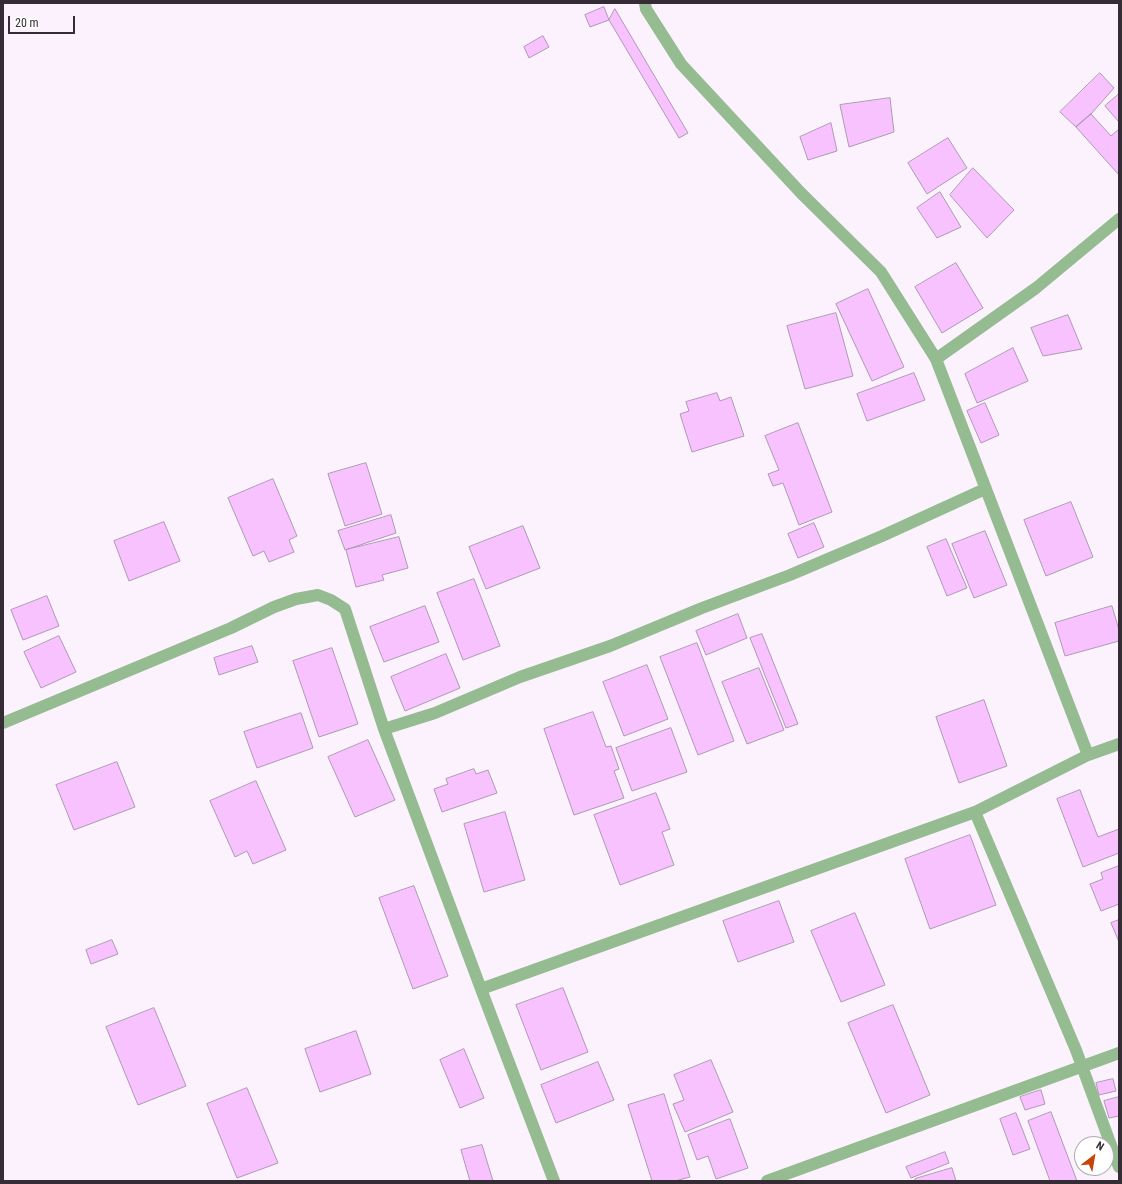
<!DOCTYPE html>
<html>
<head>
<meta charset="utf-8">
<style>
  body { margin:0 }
  #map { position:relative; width:1122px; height:1184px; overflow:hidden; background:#fcf2fd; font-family:"Roboto Condensed",sans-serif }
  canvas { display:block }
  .frame { position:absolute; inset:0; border:4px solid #352c36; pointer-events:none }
  .north { position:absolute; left:1074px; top:1136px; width:40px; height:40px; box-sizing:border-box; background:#fff; border:1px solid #aeabaf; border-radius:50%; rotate:31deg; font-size:11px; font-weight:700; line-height:16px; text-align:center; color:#352c36 }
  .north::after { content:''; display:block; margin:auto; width:14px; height:18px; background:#c94207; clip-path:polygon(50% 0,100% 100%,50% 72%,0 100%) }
  .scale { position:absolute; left:8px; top:16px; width:67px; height:18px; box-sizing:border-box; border:2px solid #352c36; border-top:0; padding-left:5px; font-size:12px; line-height:14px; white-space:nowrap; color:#352c36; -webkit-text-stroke:3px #fff; paint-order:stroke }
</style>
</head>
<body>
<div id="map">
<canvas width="1122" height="1184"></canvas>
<div class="frame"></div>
<div class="north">N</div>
<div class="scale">20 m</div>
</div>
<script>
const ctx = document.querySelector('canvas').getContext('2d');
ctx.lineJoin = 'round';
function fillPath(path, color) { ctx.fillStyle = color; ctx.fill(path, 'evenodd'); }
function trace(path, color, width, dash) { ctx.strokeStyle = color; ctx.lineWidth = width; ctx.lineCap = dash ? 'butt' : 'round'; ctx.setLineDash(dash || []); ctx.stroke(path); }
const building = new Path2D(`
  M604,7L609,20L590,27L585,15Z
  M615,9L688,133L679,138L609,20Z
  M543,36L549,47L529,58L524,47Z
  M1100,73L1114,88L1091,114L1076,127L1060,112Z
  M1119,94V122L1105,106Z
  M890,98L894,132L849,147L840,105Z
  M1091,114L1111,136L1119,129V175L1076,127Z
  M831,123L837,151L808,160L800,137Z
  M948,138L967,168L927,194L908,163Z
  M973,168L1014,210L987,238L950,195Z
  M940,192L961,227L937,238L917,208Z
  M956,263L983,308L942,333L915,287Z
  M868,289L904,367L872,381L836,304Z
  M836,313L853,376L805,389L787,326Z
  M1068,315L1082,349L1043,356L1031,328Z
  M1013,348L1028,381L977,403L965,374Z
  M914,373L925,400L867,421L857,394Z
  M717,393L720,401L731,397L744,436L692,452L680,414L689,411L686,402Z
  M985,403L999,435L981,443L967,411Z
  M798,423L832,512L799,525L783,483L773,486L768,474L779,470L765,436Z
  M366,463L382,514L345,526L328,474Z
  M273,479L297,536L289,540L294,552L269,562L264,551L253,556L228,498Z
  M1071,502L1093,557L1046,576L1024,520Z
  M391,515L396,533L345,550L338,531Z
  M164,522L180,561L129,581L114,541Z
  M814,523L824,547L798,558L788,534Z
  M523,526L540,568L486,589L469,547Z
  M985,531L1007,585L974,598L952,544Z
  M399,537L408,568L382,575L384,580L356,587L346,550Z
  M946,539L967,588L947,596L927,547Z
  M474,579L500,646L463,660L437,593Z
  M47,596L59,626L23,640L11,610Z
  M425,606L439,642L384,662L370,627Z
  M1112,606L1119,630V641L1065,656L1055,623Z
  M738,614L747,638L706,655L696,631Z
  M762,634L798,724L786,728L750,638Z
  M59,636L76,672L41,688L24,652Z
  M697,643L734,741L698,755L660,657Z
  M252,646L258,662L219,675L214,658Z
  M332,648L358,724L319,737L293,661Z
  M446,654L460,688L405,711L391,677Z
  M647,665L668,719L624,736L603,682Z
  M759,668L784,730L747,744L722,682Z
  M984,700L1007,766L959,783L936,717Z
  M593,712L606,747L611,746L619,769L614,771L624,798L574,815L544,729Z
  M301,713L313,748L257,768L244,732Z
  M671,728L687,772L632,791L616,748Z
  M368,740L395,800L355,817L328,757Z
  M117,762L135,807L74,830L56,785Z
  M474,769L476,774L488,770L497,793L442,812L434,789L448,784L446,779Z
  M256,781L286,850L253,864L247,851L235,857L210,801Z
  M1080,790L1098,837L1119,829V853L1083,867L1057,799Z
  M656,793L670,829L662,832L674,865L620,885L594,815Z
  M505,812L525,880L484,892L464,824Z
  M970,835L996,905L930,929L905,859Z
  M1119,866V904L1101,911L1090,884L1103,879L1101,873Z
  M414,886L448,976L413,989L379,898Z
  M779,901L794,942L738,962L723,921Z
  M855,913L885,985L841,1002L811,931Z
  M1119,920V942L1111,923Z
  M112,940L118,954L91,964L86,950Z
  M563,988L588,1052L541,1070L516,1005Z
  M893,1005L930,1095L886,1113L848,1023Z
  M154,1008L186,1086L138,1105L106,1027Z
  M356,1031L371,1074L320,1092L305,1049Z
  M464,1049L484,1098L460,1108L440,1060Z
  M711,1060L733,1112L685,1132L673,1104L684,1100L674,1075Z
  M598,1062L614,1100L556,1123L541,1085Z
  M1113,1079L1116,1091L1099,1095L1096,1083Z
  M247,1088L278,1163L237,1178L207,1104Z
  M1041,1090L1045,1104L1025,1110L1020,1097Z
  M664,1094L690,1177L675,1181H652L628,1105Z
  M1119,1097V1116L1109,1118L1104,1101Z
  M1051,1112L1077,1181H1050L1028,1121Z
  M1016,1113L1030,1149L1013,1155L1000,1119Z
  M730,1119L748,1168L716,1179L708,1156L697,1160L688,1135Z
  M482,1145L493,1181H470L461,1150Z
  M945,1152L949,1163L911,1178L906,1167Z
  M952,1168L956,1181H915V1179Z`);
fillPath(building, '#f7c2ff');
trace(building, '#af98b2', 1);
trace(new Path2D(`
  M645,3L646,9L681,64L801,193L881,272L936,359L1088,755
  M936,359L1036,288L1119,219
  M3,723L231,628L274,607L296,599L318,595L331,600L345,609L384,729L481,989L554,1181
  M384,729L435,713L520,677L610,646L702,608L790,575L882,536L985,489
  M1119,744L1088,755L975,812L1076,1050L1119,1167
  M481,989L975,812
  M767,1181L1119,1053`), '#95bb91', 12);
</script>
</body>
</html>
